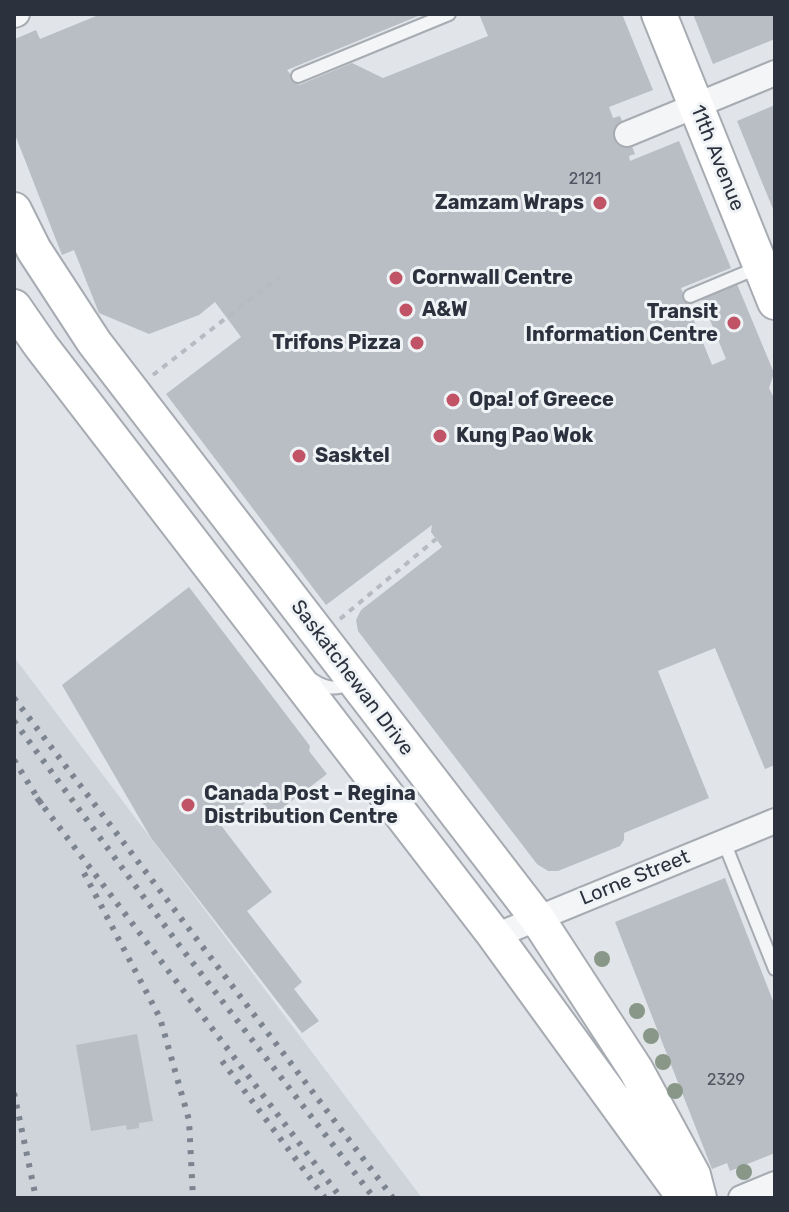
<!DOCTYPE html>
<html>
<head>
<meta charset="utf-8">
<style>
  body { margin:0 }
  #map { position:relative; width:789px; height:1212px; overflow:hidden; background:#e1e4e8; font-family:Rubik,sans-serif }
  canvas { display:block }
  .frame { position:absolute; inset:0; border:16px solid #2b323e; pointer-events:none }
</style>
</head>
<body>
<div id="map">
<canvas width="789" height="1212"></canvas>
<div class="frame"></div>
</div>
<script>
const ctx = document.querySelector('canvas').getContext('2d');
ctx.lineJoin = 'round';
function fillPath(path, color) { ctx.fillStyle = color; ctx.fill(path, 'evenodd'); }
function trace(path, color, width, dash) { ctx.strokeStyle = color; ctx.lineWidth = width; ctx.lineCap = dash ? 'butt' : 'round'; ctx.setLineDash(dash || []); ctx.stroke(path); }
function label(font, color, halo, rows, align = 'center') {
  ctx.font = font + ' Rubik,sans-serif'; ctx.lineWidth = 6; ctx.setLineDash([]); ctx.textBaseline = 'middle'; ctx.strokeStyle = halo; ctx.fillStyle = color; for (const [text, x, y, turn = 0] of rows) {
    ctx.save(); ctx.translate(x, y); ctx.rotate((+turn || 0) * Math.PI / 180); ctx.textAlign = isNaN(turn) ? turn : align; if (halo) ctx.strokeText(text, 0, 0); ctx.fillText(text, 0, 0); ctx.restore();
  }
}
fillPath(new Path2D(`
  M14,657L422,1198H14Z`), '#cfd3da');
fillPath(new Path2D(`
  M101,14H423L287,70L299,85L352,63L383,78L488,36L479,14H622L653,90L609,107L613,118L620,116L635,154L629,156L630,161L679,141L731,268L681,288L712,365L726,359L701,298L737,284L774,373L769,388L775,400V765L765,769L715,648L658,671L709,798L624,833V840L620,846L558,871H548L537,864L358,631L356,620L361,610L442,547L431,532L432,525L326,605L166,394L241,337L215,302L199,315L149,334L99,313L74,250L62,255L14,132L15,39L36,30L40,39Z
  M693,14H775V39L713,64Z
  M775,105V214L737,121Z
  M189,587L310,746L309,751L327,774L272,816L256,794L220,824L272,892L247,911L302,982L294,989L319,1021L302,1033L151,838L62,685Z
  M725,878L775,1006V1153L730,1171L727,1163L712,1169L615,922Z
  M137,1034L153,1121L139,1123V1128L127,1130L126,1125L91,1131L76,1045Z`), '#b9bdc4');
const lane = new Path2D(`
  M298,76L449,14
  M690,296L757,268
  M313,680C326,689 336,690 351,683
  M724,842L775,969`);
const street = new Path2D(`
  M14,15L17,14
  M627,134L775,73
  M495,936L775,821
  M741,1198L775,1184`);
const secondary = new Path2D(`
  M659,14L775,302
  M14,210L34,250L94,342L537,918L636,1070L693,1175L699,1198
  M14,307L41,346L495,936L685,1198`);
trace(lane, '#a7abb2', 16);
trace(street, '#a7abb2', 28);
trace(secondary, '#a7abb2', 38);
trace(new Path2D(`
  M153,375L280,276
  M340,619L436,539`), '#b7bac0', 4, [6, 6]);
trace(lane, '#f3f5f7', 12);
trace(street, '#f3f5f7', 24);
trace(secondary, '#fff', 34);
trace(new Path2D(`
  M14,698L393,1198
  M14,721L179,945L374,1198
  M14,760L42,805
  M37,798L341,1198
  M84,873L160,1018L189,1120L193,1198
  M222,1061L325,1198
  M14,1093L36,1198`), '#7c8490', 6, [4, 8]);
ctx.fillStyle = '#889788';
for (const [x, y] of [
  [602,959],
  [637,1011],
  [651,1036],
  [663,1062],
  [675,1091],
  [744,1172]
]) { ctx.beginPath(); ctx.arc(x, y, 8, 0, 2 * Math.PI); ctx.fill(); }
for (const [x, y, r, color] of [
  [600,203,8,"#c05365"],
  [396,278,8,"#c05365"],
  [406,310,8,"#c05365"],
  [734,323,8,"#c05365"],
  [417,343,8,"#c05365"],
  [453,400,8,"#c05365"],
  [440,436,8,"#c05365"],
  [299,456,8,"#c05365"],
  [188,805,8,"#c05365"]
]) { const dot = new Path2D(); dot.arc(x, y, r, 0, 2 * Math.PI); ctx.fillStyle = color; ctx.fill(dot); trace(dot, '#f0f3f6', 3); }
label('16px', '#4e5560', null, [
  ["2121",585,179],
  ["2329",726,1080]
]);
label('20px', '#2b323e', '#f0f3f6', [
  ["11th Avenue",717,158,68],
  ["Saskatchewan Drive",352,678,53],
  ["Lorne Street",635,878,-22]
]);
label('bold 20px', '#2b323e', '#f0f3f6', [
  ["Zamzam Wraps",584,203,"right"],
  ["Cornwall Centre",412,278],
  ["A&W",422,310],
  ["Transit",718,312,"right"],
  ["Information Centre",718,335,"right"],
  ["Trifons Pizza",401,343,"right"],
  ["Opa! of Greece",469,400],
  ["Kung Pao Wok",456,436],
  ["Sasktel",315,456],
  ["Canada Post - Regina",204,794],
  ["Distribution Centre",204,817]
], 'left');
</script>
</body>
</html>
